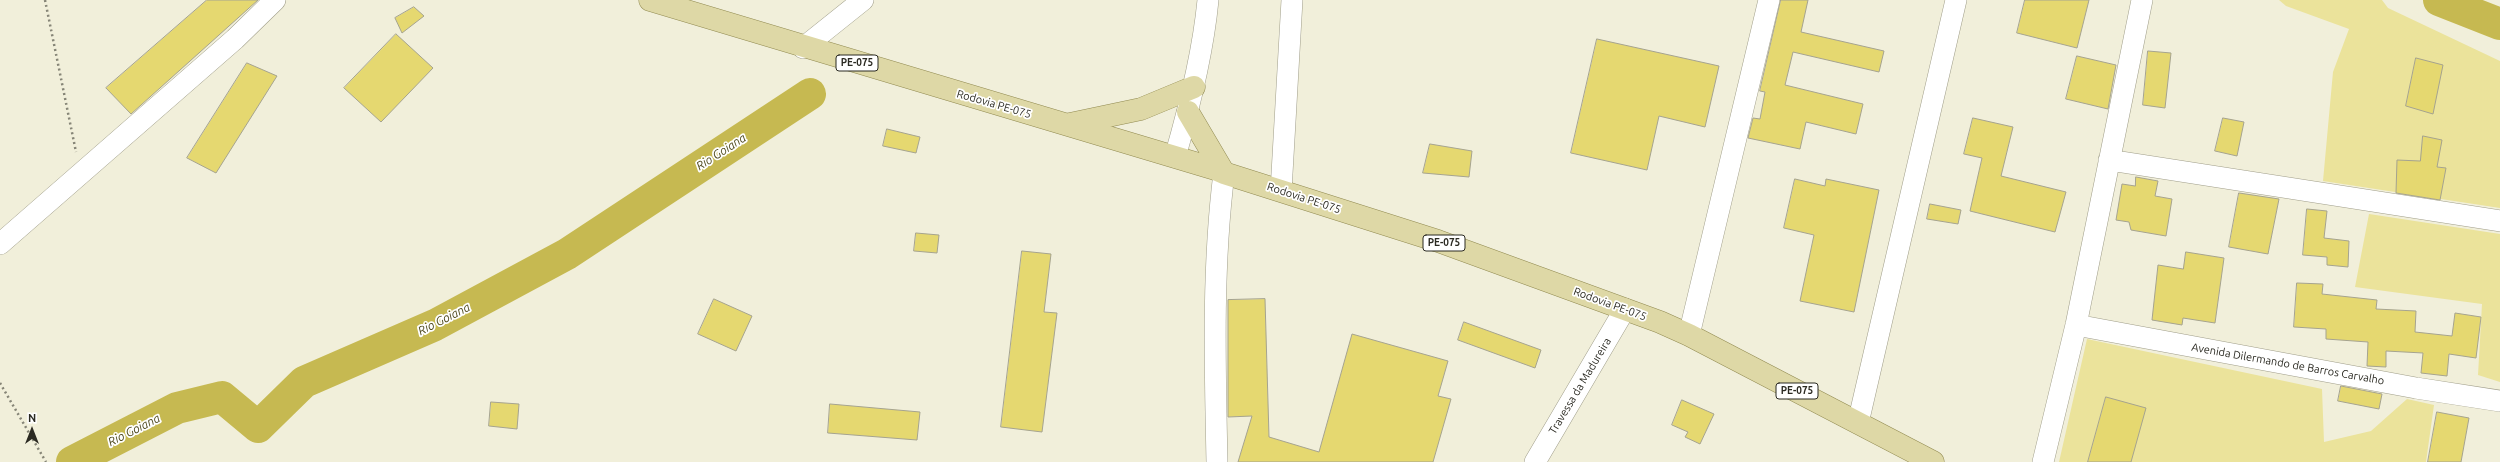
<!DOCTYPE html>
<html>
<head>
<meta charset="utf-8">
<style>
  body { margin:0 }
  #map { position:relative; width:2500px; height:462px; overflow:hidden; background:#f1efda; font-family:Ubuntu,sans-serif }
  canvas { display:block }
  .north { position:absolute; left:12px; top:410px; width:40px; height:40px; -webkit-text-stroke:3px #fff; paint-order:stroke; rotate:0deg; font-size:11px; font-weight:700; line-height:16px; text-align:center; color:#2b2a22 }
  .north::after { content:''; display:block; margin:auto; width:14px; height:18px; background:#2b2a22; clip-path:polygon(50% 0,100% 100%,50% 72%,0 100%) }
</style>
</head>
<body>
<div id="map">
<canvas width="2500" height="462"></canvas>
<div class="north">N</div>
</div>
<script>
const ctx = document.querySelector('canvas').getContext('2d');
ctx.lineJoin = 'round';
function fillPath(path, color) { ctx.fillStyle = color; ctx.fill(path, 'evenodd'); }
function trace(path, color, width, dash) { ctx.strokeStyle = color; ctx.lineWidth = width; ctx.lineCap = dash ? 'butt' : 'round'; ctx.setLineDash(dash || []); ctx.stroke(path); }
function label(font, color, halo, rows, align = 'center') {
  ctx.font = font + ' Ubuntu,sans-serif'; ctx.lineWidth = 3.5; ctx.setLineDash([]); ctx.textBaseline = 'middle'; ctx.strokeStyle = halo; ctx.fillStyle = color; for (const [text, x, y, turn = 0] of rows) {
    ctx.save(); ctx.translate(x, y); ctx.rotate((+turn || 0) * Math.PI / 180); ctx.textAlign = isNaN(turn) ? turn : align; if (halo) ctx.strokeText(text, 0, 0); ctx.fillText(text, 0, 0); ctx.restore();
  }
}
fillPath(new Path2D(`
  M2279,0H2382L2388,8L2500,61V208L2323,181L2333,72L2349,29L2286,6Z
  M2369,214L2500,234V382L2478,375L2482,304L2355,287Z
  M2087,339L2322,389L2324,442L2371,431L2407,399L2434,405L2426,462H2059Z`), '#ebe39b');
trace(new Path2D(`
  M2439,0L2500,24
  M72,462L177,408L222,397L258,427L304,382L435,325L567,254L810,94`), '#c6b951', 32);
const building = new Path2D(`
  M207,0H258L131,114L106,88Z
  M1781,0H1808L1801,32L1884,51L1879,72L1793,52L1785,85L1863,104L1856,134L1806,122L1800,149L1748,138L1753,118L1760,119L1765,92L1760,91Z
  M2025,0H2089L2077,48L2017,33Z
  M414,7L424,16L402,33L395,18Z
  M396,34L433,68L381,122L344,88Z
  M1597,39L1719,66L1705,127L1659,116L1647,170L1571,153Z
  M2148,51L2171,53L2165,108L2143,105Z
  M2077,56L2116,65L2108,109L2066,99Z
  M2416,58L2443,65L2433,114L2406,106Z
  M247,63L277,76L216,173L187,158Z
  M1973,118L2013,127L2001,176L2066,192L2055,232L1970,211L1982,158L1964,154Z
  M2223,118L2244,122L2237,156L2215,151Z
  M887,129L920,137L916,153L883,146Z
  M2423,136L2442,140L2437,167L2446,168L2440,200L2396,193L2397,160L2420,161Z
  M1430,144L1472,151L1469,177L1423,173Z
  M2136,177L2158,181L2155,196L2172,199L2166,236L2131,230L2129,222L2116,220L2122,184L2135,186Z
  M1795,179L1825,186L1826,179L1879,190L1854,312L1800,301L1814,235L1784,228Z
  M2239,193L2279,199L2268,254L2229,247Z
  M1930,204L1961,210L1958,224L1927,219Z
  M2307,209L2327,211L2324,238L2349,241L2348,267L2327,265V257L2303,255Z
  M916,233L939,235L937,253L914,251Z
  M1022,251L1051,254L1044,312L1057,313L1042,432L1001,427Z
  M2186,252L2224,258L2215,323L2183,318L2182,325L2152,320L2158,265L2183,269Z
  M2297,283L2323,284L2322,294L2377,300L2376,309L2416,311L2415,332L2452,336L2455,313L2481,317L2476,358L2449,354L2447,376L2421,373L2423,353L2386,351V367L2367,366L2368,342L2326,339V329L2294,327Z
  M714,299L752,316L736,351L698,334Z
  M1265,299L1269,437L1319,452L1352,334L1448,361L1438,396L1451,399L1433,462H1238L1252,416L1228,417V300Z
  M1464,322L1541,350L1535,368L1458,340Z
  M2341,386L2382,394L2379,409L2338,401Z
  M2106,397L2146,408L2131,462H2088Z
  M1682,400L1714,414L1700,444L1685,437L1688,432L1672,425Z
  M491,402L519,404L517,429L489,426Z
  M830,404L920,412L917,440L828,433Z
  M2437,412L2469,418L2461,462H2428Z`);
fillPath(building, '#e5d870');
trace(building, '#a5a38f', 1);
const minor = new Path2D(`
  M803,48L863,0
  M1175,157C1190,105 1203,53 1208,0
  M2109,160L2500,221
  M1281,191L1292,0
  M0,244L235,39L275,0
  M2076,325L2416,388L2500,401
  M1689,335L1769,0
  M1858,423L1956,0
  M1217,462C1215,366 1212,269 1224,173
  M1535,462L1625,309
  M2043,462L2076,325L2142,0`);
const primary = new Path2D(`
  M650,0L1215,169L1224,173L1438,241L1660,322L1689,335L1933,462
  M1188,112L1224,173
  M1070,124L1141,109L1194,87`);
trace(minor, '#a09e8a', 22);
trace(primary, '#918a51', 23);
trace(new Path2D(`
  M45,0L76,152
  M0,383L46,462`), '#868577', 2.5, [2, 3]);
trace(minor, '#fff', 21);
trace(primary, '#ded8a6', 22);
for (const [x, y, w] of [
  [857,63,42],
  [1444,243,42],
  [1797,391,42]
]) { const box = new Path2D(); box.roundRect(x - w / 2, y - 8, w, 16, 3); ctx.fillStyle = '#fff'; ctx.fill(box); trace(box, '#2b2a22', 1); }
label('bold 10px', '#2b2a22', null, [
  ["PE-075",857,63],
  ["PE-075",1444,243],
  ["PE-075",1797,391]
]);
label('11px', '#2b2a22', '#fff', [
  ["Rodovia PE-075",994,104,16],
  ["Rodovia PE-075",1304,198,18],
  ["Rodovia PE-075",1610,304,20],
  ["Avenida Dilermando de Barros Carvalho",2288,364,10],
  ["Travessa da Madureira",1580,386,-59]
]);
label('italic 12px', '#504b20', '#fff', [
  ["Rio Goiana",721,152,-33],
  ["Rio Goiana",444,319,-27],
  ["Rio Goiana",134,430,-27]
]);
</script>
</body>
</html>
